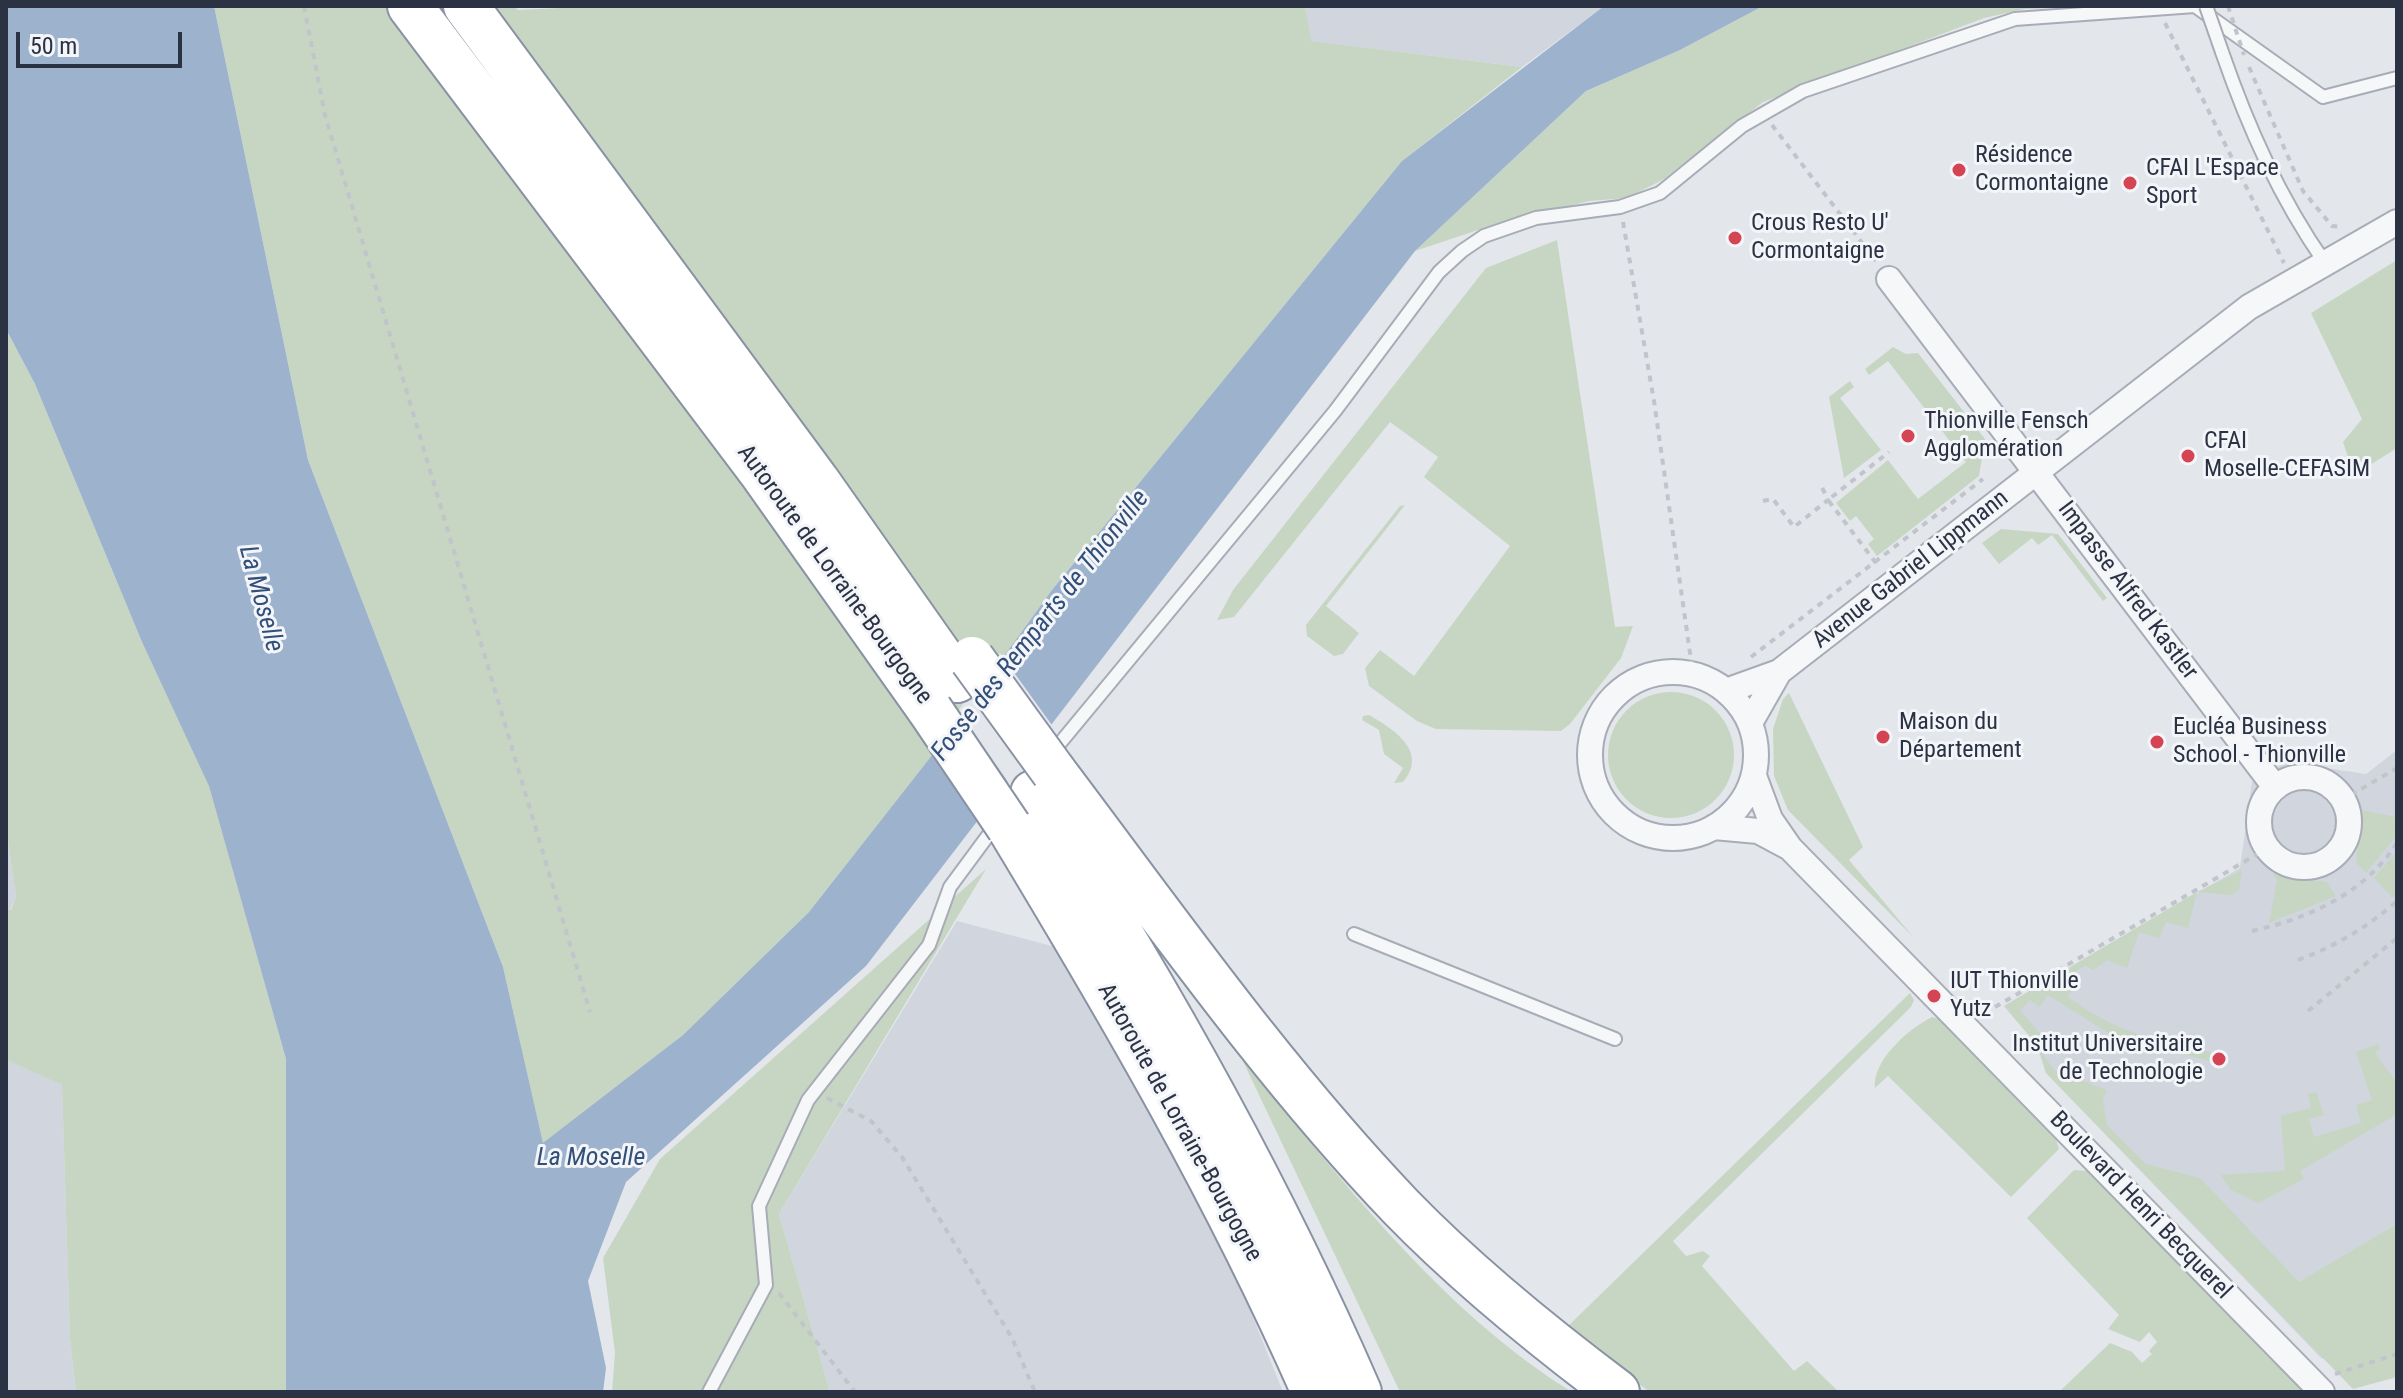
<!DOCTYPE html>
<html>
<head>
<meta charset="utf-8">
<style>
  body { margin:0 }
  #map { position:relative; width:2403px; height:1398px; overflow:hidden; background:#e3e6eb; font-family:"Roboto Condensed",sans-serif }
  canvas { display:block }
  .frame { position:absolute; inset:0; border:8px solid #2a3244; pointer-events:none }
  .scale { position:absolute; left:16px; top:32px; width:166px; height:36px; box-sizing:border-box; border:4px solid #2a3244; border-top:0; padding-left:10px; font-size:24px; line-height:28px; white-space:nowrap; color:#2a3244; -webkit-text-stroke:6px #f3f5f8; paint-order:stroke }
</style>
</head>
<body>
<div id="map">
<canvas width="2403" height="1398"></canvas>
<div class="frame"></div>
<div class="scale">50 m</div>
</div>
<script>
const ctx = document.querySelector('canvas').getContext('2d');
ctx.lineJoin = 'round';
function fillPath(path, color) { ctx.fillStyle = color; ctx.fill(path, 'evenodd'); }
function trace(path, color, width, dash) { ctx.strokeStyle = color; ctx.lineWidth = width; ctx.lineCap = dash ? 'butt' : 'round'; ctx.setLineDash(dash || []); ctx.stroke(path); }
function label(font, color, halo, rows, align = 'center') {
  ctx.font = font + ' "Roboto Condensed",sans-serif'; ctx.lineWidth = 6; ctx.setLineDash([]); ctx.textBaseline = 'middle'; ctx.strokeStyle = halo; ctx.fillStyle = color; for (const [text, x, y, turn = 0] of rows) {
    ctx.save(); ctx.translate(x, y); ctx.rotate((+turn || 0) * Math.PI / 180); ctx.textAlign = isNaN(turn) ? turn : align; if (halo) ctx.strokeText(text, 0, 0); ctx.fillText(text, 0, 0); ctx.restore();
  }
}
fillPath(new Path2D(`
  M1305,6H1604L1522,67L1310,41Z
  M2397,750V1335L2322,1359L2046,1073L2037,1045L2004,1006L2240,868L2252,782L2286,762L2366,774Z
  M6,827L16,896L10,910H6Z
  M957,921L1071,951L1230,1260L1283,1392H830L779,1214Z
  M6,1060L62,1085L70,1339L76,1392H6Z`), '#d1d5dd');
fillPath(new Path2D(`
  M214,6H514L518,10L601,6H1305L1311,41L1522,67L1402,161L1052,590L929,759L809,912L683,1035L543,1144L503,967L308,460Z
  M1763,6H2110L2025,9L1984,18L1763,102L1664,179L1627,198L1589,201L1496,224L1415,251L1586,91L1680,50Z
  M1557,240L1615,627L1633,626L1621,658L1570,724L1561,731L1436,729L1417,721L1369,686L1365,668L1380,650L1414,676L1510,546L1424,477L1438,457L1390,422L1234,617L1217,620L1233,590L1486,268Z
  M2397,260V448L2354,475L2343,442L2362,419L2311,313Z
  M6,329L35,384L142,642L208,782L286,1059V1392H76L70,1339L62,1085L6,1060V910H11L16,896L6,827Z
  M1893,347L1906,354L1918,353L1985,439L1979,476L1877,556L1868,544L1874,539L1856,516L1850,521L1836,503L1888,460L1918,499L1966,462L1888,361L1869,375L1865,369Z
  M1850,381L1854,387L1840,398L1881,450L1844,478L1829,397Z
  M1405,505L1326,606L1359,633L1343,654L1334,656L1307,636L1306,625L1400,506Z
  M2001,529L2058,534L2107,598L2103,601L2052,535L2038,545L2032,538L1999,564L1982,543Z
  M1608 755a63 63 0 1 1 126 0a63 63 0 1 1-126 0Z
  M1789,693L1863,847L1849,860L1914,938L1788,810L1774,776L1773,729L1783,699Z
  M1369,715C1394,729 1429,752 1403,782L1394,783L1403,768L1384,754L1379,730L1362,720L1363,716Z
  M2361,810L2397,817V835L2366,873L2356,862Z
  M2397,851V893L2393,898L2374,878Z
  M986,869L779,1214L830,1392H612L615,1353L603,1258L660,1159Z
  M2242,870L2239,890L2231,895L2197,892L2188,928L2166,922L2159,938L2139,932L2127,968L2107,960L2093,970L2085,965L2066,978L2077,987L2067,996C2116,1033 2152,1039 2211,1052L2209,1061L2110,1034L2048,995L2039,1007L2030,1000L2020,1010L2044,1038L2042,1053L2054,1070L2107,1090L2103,1101L2107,1125L2146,1164L2200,1178L2299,1282L2397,1224V1377L2353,1389L2046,1073L2037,1045L2004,1006L2197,892Z
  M2273,874L2327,882L2336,896L2269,923L2277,880Z
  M1910,993L1914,1000L1911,1007L1673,1241L1686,1256L1703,1251L1710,1256L1702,1266L1794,1371L1807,1361L1839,1392H1650L1564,1330Z
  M1932,1017L1939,1019L2055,1136L2059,1149L2011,1197L1888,1076L1875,1088C1872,1061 1908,1029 1932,1017Z
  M2378,1044L2380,1048L2375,1053L2397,1083V1114L2300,1171L2304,1179L2258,1203L2231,1190L2221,1175L2285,1171L2281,1115L2311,1108L2308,1094L2316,1092L2324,1115L2309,1119L2314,1137L2361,1123L2356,1105L2372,1100L2356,1052Z
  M1241,1057C1338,1176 1441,1311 1572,1392H1400Z
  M2074,1170L2089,1171L2300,1387V1392H2059L2110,1343L2132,1352L2142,1363L2152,1354L2149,1351L2157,1342L2149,1332L2140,1342L2108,1329L2119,1315L2027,1218Z`), '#c7d6c3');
fillPath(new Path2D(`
  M6,6H214L308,460L503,967L543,1143L683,1035L809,912L929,759L1052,590L1402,161L1604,6H1763L1680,50L1586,91L1415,251L866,966L626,1182L588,1281L606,1368L603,1392H286V1059L209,786L142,642L35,384L6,329Z`), '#9db2cc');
fillPath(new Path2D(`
  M1000,653L1054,728L1010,785L958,711Z`), '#e3e6eb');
const service = new Path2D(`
  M2222,52C2248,127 2279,197 2325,263
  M1051,754L1335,411L1439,272L1462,251L1484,236L1536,218L1620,207L1660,193L1742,126L1803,91L2015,19L2195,6L2323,97L2397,78
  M1354,934L1615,1039
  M709,1392L766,1285L759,1206L808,1100L929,945L950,887L998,822`);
const minor = new Path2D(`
  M1889,279L2275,787
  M1590 755a83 83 0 1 1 166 0a83 83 0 1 1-166 0Z
  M1726,691L1779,672L2249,307L2397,222
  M1750,723L1779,672
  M1754,776L1770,819L1790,848L2322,1392
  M2259 822a45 45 0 1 1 90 0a45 45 0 1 1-90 0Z
  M1714,827L1758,831L1788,847`);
const motorway = new Path2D(`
  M410,6L762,473L930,710
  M466,6L817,481L957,680
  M1054,772C1165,919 1273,1073 1401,1207C1467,1275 1541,1335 1617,1392
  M1033,793C1156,984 1268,1183 1359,1392
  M1009,827C1122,1014 1226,1192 1314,1392`);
trace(service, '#a8acb6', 16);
trace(minor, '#a8acb6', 28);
trace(motorway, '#8992a3', 48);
trace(new Path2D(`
  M304,6L325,115L590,1012
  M2165,23L2284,263
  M2249,67L2303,191L2332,226L2342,227
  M1772,125L1876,261
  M1623,222L1654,401L1693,674
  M1763,501L1773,499L1794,527L1828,500L1821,485
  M1876,563L1828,500L1889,452
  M1751,657L1983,479
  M2351,795L2397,768
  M2252,931C2309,918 2364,894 2397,843
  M2298,960C2334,947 2368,927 2397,901
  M1995,1007L2268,848
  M2308,1011L2397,938
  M827,1098L871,1121L902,1157L1012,1338L1035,1392
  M779,1293L855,1392
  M2335,1374L2397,1354`), '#c1c4ca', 4, [6, 6]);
trace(service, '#f6f7f9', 12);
trace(minor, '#f6f7f9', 24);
trace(motorway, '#fff', 44);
const serviceBridge = new Path2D(`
  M2206,6L2222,52`);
const motorwayBridge = new Path2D(`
  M972,659L1054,772
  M930,710L1009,827`);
trace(serviceBridge, '#a8acb6', 16, []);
trace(motorwayBridge, '#8992a3', 48, []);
trace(new Path2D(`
  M2228,6L2244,55`), '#c1c4ca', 4, [6, 6]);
trace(serviceBridge, '#f6f7f9', 12);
trace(motorwayBridge, '#fff', 44);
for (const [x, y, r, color] of [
  [1959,170,8,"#d44453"],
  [2130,183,8,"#d44453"],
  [1735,238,8,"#d44453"],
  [1908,436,8,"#d44453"],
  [2188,456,8,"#d44453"],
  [1883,737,8,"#d44453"],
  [2157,742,8,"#d44453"],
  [1934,996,8,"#d44453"],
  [2219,1059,8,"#d44453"]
]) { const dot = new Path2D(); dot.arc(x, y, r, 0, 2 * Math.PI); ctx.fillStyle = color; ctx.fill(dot); trace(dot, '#f3f5f8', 3); }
label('24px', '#2a3244', '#f3f5f8', [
  ["Résidence",1975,156],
  ["Cormontaigne",1975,184],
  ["CFAI L'Espace",2146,169],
  ["Sport",2146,197],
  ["Crous Resto U'",1751,224],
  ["Cormontaigne",1751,252],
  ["Thionville Fensch",1924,422],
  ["Agglomération",1924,450],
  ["CFAI",2204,442],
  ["Moselle-CEFASIM",2204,470],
  ["Maison du",1899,723],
  ["Département",1899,751],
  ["Eucléa Business",2173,728],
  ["School - Thionville",2173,756],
  ["IUT Thionville",1950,982],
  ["Yutz",1950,1010],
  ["Institut Universitaire",2203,1045,"right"],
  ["de Technologie",2203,1073,"right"]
], 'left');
label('24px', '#2a3244', '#f3f5f8', [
  ["Avenue Gabriel Lippmann",1911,570,-38],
  ["Autoroute de Lorraine-Bourgogne",834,575,54],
  ["Impasse Alfred Kastler",2127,591,53],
  ["Autoroute de Lorraine-Bourgogne",1179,1123,61],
  ["Boulevard Henri Becquerel",2140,1206,46]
]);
label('italic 26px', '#324f7a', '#f3f5f8', [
  ["La Moselle",260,599,75],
  ["Fosse des Remparts de Thionville",1041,626,-52],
  ["La Moselle",591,1158]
]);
</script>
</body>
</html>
